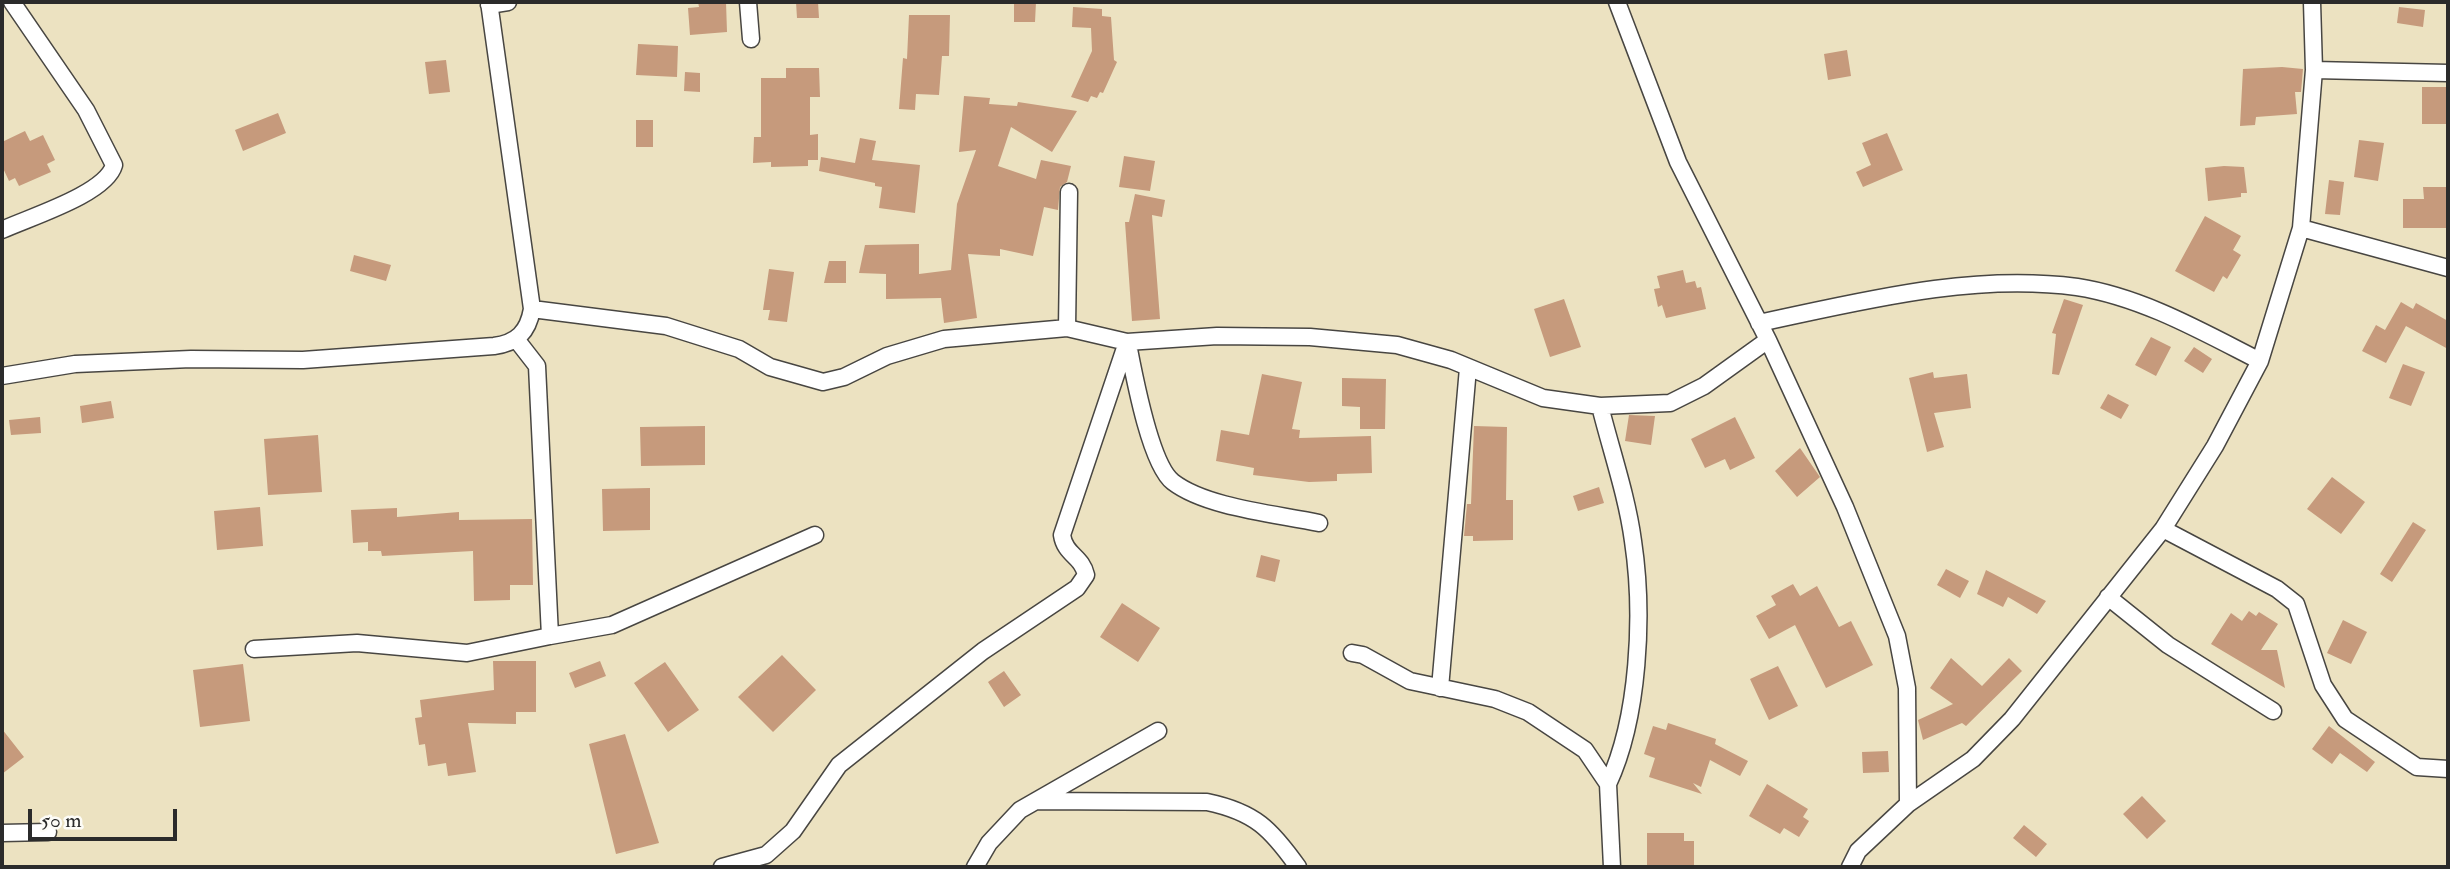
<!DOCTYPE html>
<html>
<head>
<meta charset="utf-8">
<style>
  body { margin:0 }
  #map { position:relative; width:2450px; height:869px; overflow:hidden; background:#ece2c1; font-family:"IM FELL Double Pica",serif }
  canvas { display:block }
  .frame { position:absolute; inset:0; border:4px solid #2b2b2b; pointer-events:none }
  .scale { position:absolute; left:28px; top:809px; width:149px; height:32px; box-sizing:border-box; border:4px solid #2b2b2b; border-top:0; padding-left:9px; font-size:21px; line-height:24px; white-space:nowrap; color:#2b2b2b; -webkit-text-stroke:5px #fdfcf7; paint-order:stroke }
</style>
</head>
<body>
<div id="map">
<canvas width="2450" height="869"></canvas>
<div class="frame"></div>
<div class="scale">50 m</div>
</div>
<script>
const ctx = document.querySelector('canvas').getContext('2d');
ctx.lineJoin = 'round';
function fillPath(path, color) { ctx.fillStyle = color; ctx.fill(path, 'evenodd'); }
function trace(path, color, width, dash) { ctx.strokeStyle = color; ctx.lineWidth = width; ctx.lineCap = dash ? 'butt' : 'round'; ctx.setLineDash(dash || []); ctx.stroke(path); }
fillPath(new Path2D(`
  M698,2H726L727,32L690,35L688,8L699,7Z
  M796,2H818L819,18H797Z
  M1014,2H1036L1035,22H1014Z
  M1073,7L1102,9V16L1111,17L1114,60L1117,62L1103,93L1100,92L1097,98L1091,96L1088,102L1071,97L1092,51L1091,28L1072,27Z
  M2399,7L2425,10L2423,27L2397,23Z
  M909,15H950L949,56H942L939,95L916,94L915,110L899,109L903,58L907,59Z
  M638,44L678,46L677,77L636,75Z
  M1847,50L1851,76L1828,80L1824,54Z
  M446,60L450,92L429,94L425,62Z
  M2282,67L2303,69L2301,92H2295L2297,114L2256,117L2255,125L2240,126L2243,69Z
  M786,68H819L820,97H810V135L818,134V160H808V166L771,167V162L753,163L754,137H761V78H786Z
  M685,72L700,73V92L684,91Z
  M2422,87H2448V124H2422Z
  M964,96L990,98L989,104L1017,106L1018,102L1077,111L1052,152L1011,127L998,166L1036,179L1041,160L1071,166L1067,182L1060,187L1058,210L1044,207L1033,256L1000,249V256L968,254L977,318L944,323L941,298L886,299V274L859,273L865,245L919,244V274L951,270L957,204L976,150L959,152Z
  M278,113L286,133L243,151L235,130Z
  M636,120H653V147H636Z
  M25,131L30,141L43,135L55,160L47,164L51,172L19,186L15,178L9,181L2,166V142Z
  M1887,133L1903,170L1863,187L1856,172L1871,165L1862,143Z
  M860,138L876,141L872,160L920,165L915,213L879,208L882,187L875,186V183L819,171L821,157L855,163Z
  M2359,140L2384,143L2378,181L2354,177Z
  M1124,156L1155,161L1150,191L1119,187Z
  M2224,166L2244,167L2247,193H2241V197L2208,201L2205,168Z
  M2329,180L2344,182L2340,215L2325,214Z
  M2423,187H2448V228H2403V199H2424Z
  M1135,194L1165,200L1162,217L1152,215L1160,319L1132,321L1125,222H1129Z
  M2205,216L2241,236L2233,250L2241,255L2227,279L2223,276L2214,292L2175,271Z
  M354,255L391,265L386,281L350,271Z
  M829,261H846V283H824Z
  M769,269L794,272L787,322L768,320L770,310H763Z
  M1683,270L1686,283L1695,281L1697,288L1701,287L1706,309L1666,318L1662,305L1658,307L1654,289L1660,288L1657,276Z
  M1564,299L1581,347L1550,357L1534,309Z
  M2064,299L2083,305L2059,375L2052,374L2056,334L2052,333Z
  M2401,302L2413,309L2416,303L2448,321V349L2406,326L2386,363L2362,351L2376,325L2385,330Z
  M2151,337L2171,347L2156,376L2135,365Z
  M2194,347L2212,359L2203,373L2184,361Z
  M2403,364L2425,372L2411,406L2389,398Z
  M1933,372L1934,378L1967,374L1971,408L1934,413L1944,447L1927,452L1909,378Z
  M1262,374L1302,382L1292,429L1300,430L1299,438L1371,436L1372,473L1337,474V481L1309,482L1253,475L1254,468L1216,461L1221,430L1249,435Z
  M1342,378L1386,379L1385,429H1360V407L1342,406Z
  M2108,394L2129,405L2121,419L2100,408Z
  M111,401L114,418L82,423L80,406Z
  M1629,415L1655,416L1651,445L1625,441Z
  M40,417L41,433L11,435L9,420Z
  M1735,417L1755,458L1730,470L1725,459L1705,468L1691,439Z
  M705,426V465L641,466L640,427Z
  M1474,426L1507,427L1506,500H1513V540L1473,541V536H1464L1467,504H1471Z
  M318,435L322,492L268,495L264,439Z
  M1800,448L1820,477L1797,497L1775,471Z
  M2332,477L2365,502L2341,534L2307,509Z
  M1599,487L1604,503L1578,511L1573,496Z
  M650,488V530L603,531L602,489Z
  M260,507L263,546L217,550L214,511Z
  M397,508V517L459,512V520L532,519L533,585H510V600L474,601L473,551L382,556L381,551H368V542L353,543L351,510Z
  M2413,522L2426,530L2392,582L2380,574Z
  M1261,555L1280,560L1275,582L1256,577Z
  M1946,569L1969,581L1960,598L1937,585Z
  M1986,570L2046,601L2037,614L2008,597L2003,607L1977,594Z
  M1793,584L1800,596L1817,586L1839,627L1851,621L1873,665L1826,688L1795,625L1769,639L1756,616L1776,605L1771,596Z
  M1122,603L1160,628L1138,662L1100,637Z
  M2249,611L2256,616L2259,612L2278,624L2261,650H2277L2285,688L2211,644L2231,613L2242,621Z
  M2343,620L2367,632L2351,664L2327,653Z
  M782,655L816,690L773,732L738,697Z
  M1951,658L1982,686L2009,658L2022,671L1966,726L1962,723L1923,740L1918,720L1953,704L1930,688Z
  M493,661H536V712H516V724L468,723L476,772L448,776L446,763L428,766L425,744L419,745L415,718L422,717L420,700L494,690Z
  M600,661L606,676L575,688L569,673Z
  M665,662L699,710L668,732L634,683Z
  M243,664L250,721L200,727L193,670Z
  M1778,666L1798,706L1769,720L1750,679Z
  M1004,671L1021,695L1004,707L988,682Z
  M1668,723L1716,739L1715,744L1748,761L1740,776L1710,760L1701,787L1693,783L1702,794L1649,777L1655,758L1644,754L1653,726L1666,730Z
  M2329,726L2375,762L2367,772L2340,753L2332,764L2312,749Z
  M2,729L24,757L2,774Z
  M625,734L659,843L616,854L589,744Z
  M1888,751L1889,772L1863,773L1862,752Z
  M1767,784L1808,809L1803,817L1809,821L1799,837L1784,828L1780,834L1749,816Z
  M2142,796L2166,821L2147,839L2123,814Z
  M2024,825L2047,844L2036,857L2013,838Z
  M1647,833H1684V841H1694V867H1647Z`), '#c69a7c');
const minor = new Path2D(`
  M748,2L751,39
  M1617,2L1678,162L1768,340L1845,507L1897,636L1907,688L1908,804
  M489,5L508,2
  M2314,70L2448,73
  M2301,228L2448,268
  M2,230C30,217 106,194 114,165L86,110L12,2
  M532,309L666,326L739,349L770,367L823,382L844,377L887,356L944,339L1067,328L1127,342L1217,336L1310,337L1397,345L1451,360L1543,398L1600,406L1670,403L1704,386L1768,340
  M1759,323C1863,301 1970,273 2077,287C2142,297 2203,332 2260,361
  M1067,328L1069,192
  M1128,344C1134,375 1150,464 1173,482C1207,508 1278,514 1319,523
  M2,376L75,364L191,359L303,360L494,346C517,343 528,332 532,309L489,2
  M1600,406C1611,450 1627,496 1633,541C1644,614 1639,718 1608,784
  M2163,529L2277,589L2296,604L2323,685L2345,719L2417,767L2448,769
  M2108,597L2168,645L2273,711
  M550,636L612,625L815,535
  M254,649L357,643L467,653L550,636L537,366L516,339
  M1352,653L1363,655L1410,681L1495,699L1528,712L1585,750L1608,784L1612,867
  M1440,688L1468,368
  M1036,801L1207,802C1255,812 1271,829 1298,867
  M2,833L48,832
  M722,867L766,855L793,831L839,765L983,651L1077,588L1086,575C1082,556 1065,555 1062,535L1127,342
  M975,867L989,843L1020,810L1158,731
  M1850,867L1858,851L1908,804L1973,759L2012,719L2163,529L2215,446L2260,361L2301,228L2314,70L2312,2`);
trace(minor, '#484642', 19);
trace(minor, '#fff', 16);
</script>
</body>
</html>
